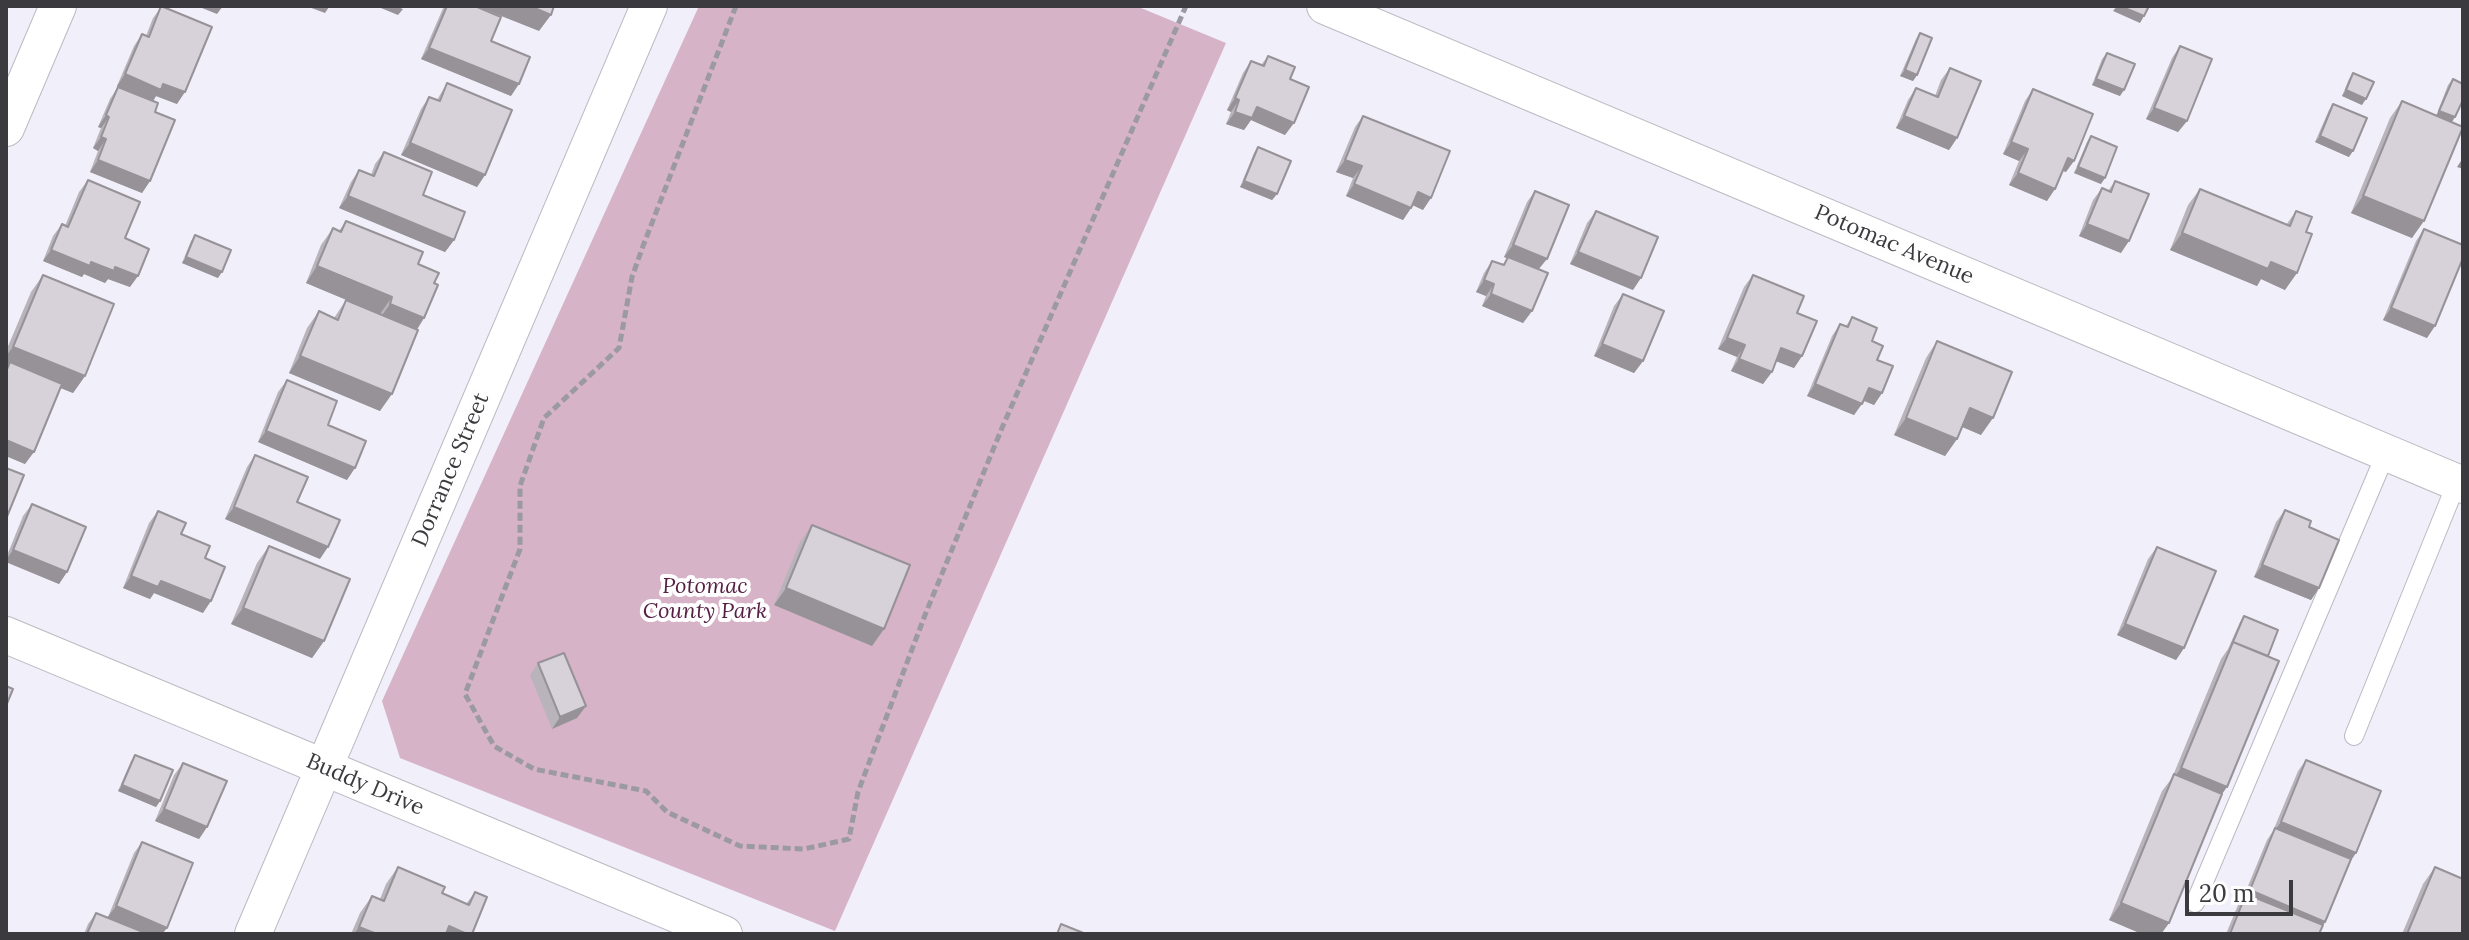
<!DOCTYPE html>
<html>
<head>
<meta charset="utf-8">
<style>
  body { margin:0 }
  #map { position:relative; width:2469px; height:940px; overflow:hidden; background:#f1eff9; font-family:Lora,serif }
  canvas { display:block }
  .frame { position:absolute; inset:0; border:8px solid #3b3a3e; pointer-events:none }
  .scale { position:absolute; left:2185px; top:880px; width:108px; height:36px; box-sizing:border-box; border:4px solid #3b3a3e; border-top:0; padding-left:10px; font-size:24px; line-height:28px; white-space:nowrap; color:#3b3a3e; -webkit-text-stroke:6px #fefefe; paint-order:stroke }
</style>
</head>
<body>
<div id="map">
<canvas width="2469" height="940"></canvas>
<div class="frame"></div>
<div class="scale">20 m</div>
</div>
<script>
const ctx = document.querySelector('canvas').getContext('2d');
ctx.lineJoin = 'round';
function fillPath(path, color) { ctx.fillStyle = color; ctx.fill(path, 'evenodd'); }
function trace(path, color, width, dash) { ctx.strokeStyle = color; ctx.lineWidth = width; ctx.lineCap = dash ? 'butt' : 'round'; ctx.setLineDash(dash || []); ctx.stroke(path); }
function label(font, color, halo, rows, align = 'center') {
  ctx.font = font + ' Lora,serif'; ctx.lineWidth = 8; ctx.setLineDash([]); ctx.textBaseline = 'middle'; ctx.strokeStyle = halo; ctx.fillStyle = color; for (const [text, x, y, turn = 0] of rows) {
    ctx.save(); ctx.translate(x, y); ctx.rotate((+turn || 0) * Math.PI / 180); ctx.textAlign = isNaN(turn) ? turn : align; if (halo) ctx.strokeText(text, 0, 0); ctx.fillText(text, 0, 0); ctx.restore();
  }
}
fillPath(new Path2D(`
  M699,6H1136L1226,43L835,931L400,758L382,701Z`), '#d6b3c7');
const service = new Path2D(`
  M2354,736L2457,482
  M2195,903L2386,453`);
const minor = new Path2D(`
  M1325,6L2463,485
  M6,128L58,6
  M6,635L724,934
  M253,934L649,6`);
trace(service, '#bbbac3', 20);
trace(minor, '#bbbac3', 38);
trace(new Path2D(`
  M736,6L643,246L632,277L619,348L544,418L520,486V549L465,694L494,746L534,769L646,791L667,812L740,846L804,849L849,839L858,792L925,615L1002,428L1186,6`), '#9b99a1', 5, [8, 4]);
trace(service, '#fff', 18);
trace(minor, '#fff', 36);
fillPath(new Path2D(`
  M162,6L177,104L156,96L153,101L155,112L150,181L142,193L90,172L98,151L93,148L101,128L98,127L110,99L118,87L132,93L117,86L134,46L142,34L146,36L153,18Z
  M444,6H475L491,41L511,96L421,59Z
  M1920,33L1917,75L1913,81L1900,76L1916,39Z
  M2180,46L2187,121L2178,132L2146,119L2172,58Z
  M2107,53L2120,96L2092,85L2102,59Z
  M1268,56L1290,79L1285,135L1251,120L1244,130L1226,124L1231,112L1227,110L1243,73L1251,61L1261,65Z
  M1950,68L1957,138L1949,150L1896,128L1908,100L1916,88L1935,96L1941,80Z
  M2353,73L2362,105L2342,96L2349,79Z
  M2453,79L2455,117L2452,122L2412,238L2351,213L2390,118L2402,101L2436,116L2448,85Z
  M447,83L485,175L477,187L401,155L421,109L429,97L437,100Z
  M2033,89L2066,172L2063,171L2047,201L2009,185L2019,161L2003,154L2025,101Z
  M2333,104L2349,157L2315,142L2329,110Z
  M1363,116L1423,210L1413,205L1403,220L1346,196L1353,178L1336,172L1355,127Z
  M2091,136L2101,184L2074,173L2087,142Z
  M1258,147L1277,194L1272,200L1240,187L1254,153Z
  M384,152L423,195L454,240L445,252L339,208L351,182L359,170L371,175L375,164Z
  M88,180L125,238L130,287L108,279L105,283L84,274L82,277L43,261L53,236L62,224L65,226L79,192Z
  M2115,181L2121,253L2079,236L2093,200L2102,188L2108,191Z
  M2200,189L2286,225L2296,211L2285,290L2261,279L2257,286L2170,250L2188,205Z
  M1535,191L1539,270L1532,311L1523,323L1482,306L1486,296L1476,292L1484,273L1492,261L1503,265L1507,258L1504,257L1527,202Z
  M1596,211L1633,290L1570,264L1587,223Z
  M346,221L418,264L434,283L424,318L417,330L380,411L289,373L307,328L319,311L334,318L346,300L380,314L306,283L321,245L333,228L339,231Z
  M2424,229L2427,338L2383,320L2416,241Z
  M195,235L218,278L182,263L191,241Z
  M43,275L85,376L73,393L60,388L25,464L6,456V368L7,366H6V351L31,292Z
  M1753,275L1797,313L1802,356L1794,368L1776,361L1763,384L1731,371L1737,357L1718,349L1744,287Z
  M1623,294L1643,361L1634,373L1594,356L1614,306Z
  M1852,317L1872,341L1877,360L1882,393L1874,405L1863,401L1854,415L1807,396L1832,336L1840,324L1846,326Z
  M1937,341L1981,435L1962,427L1957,439L1945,456L1894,435L1926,358Z
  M287,380L328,425L347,480L258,442L278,392Z
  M255,455L297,502L320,559L225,519L247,467Z
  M32,504L67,572L59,584L6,562V558L23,516Z
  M2285,510L2309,527L2319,588L2311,600L2254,577L2276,522Z
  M158,511L181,534L203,613L154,593L150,599L123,588L149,523Z
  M812,525L884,629L872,646L774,605L800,542Z
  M269,546L324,641L312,658L231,624L257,563Z
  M2157,547L2184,648L2176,660L2117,635L2148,559Z
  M2244,616L2268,656L2222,795L2169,923L2161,934H2142L2109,920L2162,791L2172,778L2221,659L2228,649L2240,622Z
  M538,663L586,706L577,718L552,729L530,675Z
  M135,755L160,801L156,807L118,791L131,761Z
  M2306,760L2350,862L2325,922L2319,934H2226L2238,905L2243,898L2267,840L2273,831L2298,771Z
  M183,763L207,827L199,839L155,821L174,775Z
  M142,842L167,928L162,934H84L88,924L96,913L108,917L134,853Z
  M398,867L442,893L466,904L475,892L472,934H351L360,913L372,896L380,899L386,884Z
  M2435,867L2463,934H2402L2423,884Z`), '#b9b4bb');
fillPath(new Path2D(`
  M197,6H223L217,14Z
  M306,6H326L329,7L325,13Z
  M376,6H395L403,9L398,15Z
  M476,6H530L551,15L539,31Z
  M2117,6H2120L2144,16L2140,23L2113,11Z
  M429,48L519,84L511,96L421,59Z
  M1905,70L1917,75L1913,81L1900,76Z
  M125,74L163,84L185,92L177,104L156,96L153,101L117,86Z
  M2096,79L2124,90L2120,96L2092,85Z
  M2346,90L2366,99L2362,105L2342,96Z
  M1235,98L1239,100L1231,112L1227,110Z
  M1257,107L1294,123L1285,135L1251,120L1244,130L1226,124L1235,112Z
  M2154,108L2187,121L2178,132L2146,119Z
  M2439,111L2455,117L2451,123L2435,117Z
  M106,115L109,117L101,128L98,127Z
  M1904,116L1957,138L1949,150L1896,128Z
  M2320,136L2353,151L2349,157L2315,142Z
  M101,137L106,139L98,151L93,148Z
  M2011,142L2028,149L2019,161L2003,154Z
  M410,143L485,175L477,187L401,155Z
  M2068,158L2074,161L2066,172L2060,170Z
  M98,160L150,181L142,193L90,172Z
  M1345,160L1362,166L1353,178L1336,172Z
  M2461,161L2463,162V169L2457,167Z
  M2078,167L2105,178L2101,184L2074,173Z
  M2018,173L2055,189L2047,201L2009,185Z
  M1244,181L1277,194L1272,200L1240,187Z
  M1354,184L1411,208L1403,220L1346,196Z
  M1418,192L1431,198L1423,210L1410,204Z
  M348,196L454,240L445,252L339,208Z
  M2363,196L2424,221L2412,238L2351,213Z
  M2087,224L2129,241L2121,253L2079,236Z
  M2182,233L2271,262L2297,273L2285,290L2261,279L2257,286L2170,250Z
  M1513,245L1547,259L1538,270L1504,257Z
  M51,250L91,262L115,267L138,276L130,287L108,279L105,283L84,274L82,277L43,261Z
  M1578,252L1641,278L1633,290L1570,264Z
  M186,257L222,272L218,278L182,263Z
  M317,266L392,297L380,314L306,283Z
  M1484,280L1494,284L1486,296L1476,292Z
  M1491,294L1532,311L1523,323L1482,306Z
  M390,304L424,318L413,335L378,321Z
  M2391,308L2435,326L2427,338L2383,320Z
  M1727,338L1745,345L1737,357L1718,349Z
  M1602,344L1643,361L1634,373L1594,356Z
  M13,347L85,376L73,393L8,366L10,362L7,366H6V356Z
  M1781,348L1802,356L1794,368L1773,360Z
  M300,356L392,394L380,411L289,373Z
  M1739,359L1772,372L1763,384L1731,371Z
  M1815,384L1862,404L1854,415L1807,396Z
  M1869,388L1882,393L1874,405L1861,399Z
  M1970,408L1993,418L1981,435L1958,425Z
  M1906,418L1957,439L1945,456L1894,435Z
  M266,431L355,468L347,480L258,442Z
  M6,440L34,452L25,464L6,456Z
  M234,507L328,547L320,559L225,519Z
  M13,550L67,572L59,584L6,562V560Z
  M2262,565L2319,588L2311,600L2254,577Z
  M131,576L161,581L211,601L203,613L154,593L150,599L123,588Z
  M786,588L884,629L872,646L774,605Z
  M243,608L324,641L312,658L231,624Z
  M2125,624L2184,648L2176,660L2117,635Z
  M586,706L577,718L552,729L560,717Z
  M2181,768L2227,787L2215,804L2172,781Z
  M122,785L160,801L156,807L118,791Z
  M164,809L207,827L199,839L155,821Z
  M2281,822L2356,853L2348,865L2272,834Z
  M2250,890L2325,922L2317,934L2245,898Z
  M2121,903L2169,923L2161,934H2142L2109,920Z
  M116,906L167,928L162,934H145L107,918Z
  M449,926L467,934H444Z
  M359,927L377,934H354Z`), '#969298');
const building = new Path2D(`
  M161,6L212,27L185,92L163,84L161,90L125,74L142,34L149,37Z
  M447,6H475L501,17L491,41L530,57L519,84L429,48Z
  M530,6H554L551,15Z
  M2120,6H2149L2144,16Z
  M1920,33L1932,38L1917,75L1905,70Z
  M2180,46L2212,59L2187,121L2154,108Z
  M2107,53L2135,64L2124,90L2096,79Z
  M1268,56L1295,67L1290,79L1309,87L1294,123L1257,107L1252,118L1235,112L1239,100L1235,98L1251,61L1264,66Z
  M1950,68L1981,81L1957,138L1904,116L1916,88L1938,97Z
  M2353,73L2374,82L2366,99L2346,90Z
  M2453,79L2463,84V100L2455,117L2439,111Z
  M447,83L512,110L485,175L410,143L429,97L440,101Z
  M118,87L158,103L155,112L175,120L150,181L98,160L106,139L101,137L109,117L106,115Z
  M2033,89L2093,114L2074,161L2068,158L2055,189L2018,173L2028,149L2011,142Z
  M2402,101L2463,127L2424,221L2363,196Z
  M2333,104L2367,118L2353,151L2320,136Z
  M1363,116L1450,151L1431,198L1418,192L1411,208L1354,184L1362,166L1345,160Z
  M2091,136L2117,147L2105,178L2078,167Z
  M1258,147L1291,161L1277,194L1244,181Z
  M384,152L432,172L423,195L465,212L454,240L348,196L359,170L374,176Z
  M88,180L140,202L125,238L149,249L138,276L115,267L114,271L91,262L90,266L51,250L62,224L68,227Z
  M2115,181L2149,194L2129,241L2087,224L2102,188L2111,192Z
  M2200,189L2290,226L2296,211L2312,217L2306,232L2312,234L2297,273L2271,262L2268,269L2182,233Z
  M1535,191L1569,205L1547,259L1513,245Z
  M1596,211L1658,237L1641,278L1578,252Z
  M346,221L423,252L418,264L439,273L434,283L438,285L424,318L390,304L392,297L317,266L333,228L341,232Z
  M2424,229L2463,245V258L2435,326L2391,308Z
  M195,235L231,250L222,272L186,257Z
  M1508,257L1548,273L1532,311L1491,294L1494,284L1484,280L1492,261L1504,265Z
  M43,275L114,304L85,376L13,347Z
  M1753,275L1804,296L1797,313L1817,321L1802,356L1781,348L1772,372L1739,359L1745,345L1727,338Z
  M1623,294L1664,311L1643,361L1602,344Z
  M346,300L418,330L392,394L300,356L319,311L338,320Z
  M1852,317L1877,328L1872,341L1883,346L1877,360L1893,366L1882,393L1869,388L1862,404L1815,384L1840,324L1848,327Z
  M1937,341L2012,372L1993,418L1970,408L1957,439L1906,418Z
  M10,362L62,384L34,452L6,440V372Z
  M287,380L337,401L328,425L366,441L355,468L266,431Z
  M255,455L308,477L297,502L340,520L328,547L234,507Z
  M6,468L24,475L6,519Z
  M32,504L86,527L67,572L13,550Z
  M2285,510L2311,521L2309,527L2339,540L2319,588L2262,565Z
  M158,511L186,523L181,534L210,546L205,558L225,567L211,601L161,581L158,587L131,576Z
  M812,525L910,565L884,629L786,588Z
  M269,546L350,579L324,641L243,608Z
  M2157,547L2216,571L2184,648L2125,624Z
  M2244,616L2278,630L2268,656L2233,642L2232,644Z
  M2233,642L2279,661L2227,787L2181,768Z
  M564,653L586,706L560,717L538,663Z
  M6,686L13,689L6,706Z
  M135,755L173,770L160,801L122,785Z
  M2306,760L2381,791L2356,853L2281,822Z
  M183,763L227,781L207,827L164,809Z
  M2174,774L2222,794L2169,923L2121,903Z
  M2275,828L2351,859L2325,922L2250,890Z
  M142,842L193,863L167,928L116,906Z
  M398,867L445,887L442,893L469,905L475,892L487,897L472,934H467L449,926L446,934H377L359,927L372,896L384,901Z
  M2435,867L2463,879V934H2407Z
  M2246,894L2323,925L2319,934H2230Z
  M96,913L148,934H87Z
  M1061,924L1086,934H1057Z`);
fillPath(building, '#d7d1d9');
trace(building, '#969298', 2);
label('22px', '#3b3a3e', '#fefefe', [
  ["Potomac Avenue",1894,245,23],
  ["Dorrance Street",451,470,-67],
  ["Buddy Drive",365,785,23]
]);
label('italic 22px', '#551f43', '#fefefe', [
  ["Potomac",705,587],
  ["County Park",705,612]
]);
</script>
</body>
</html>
